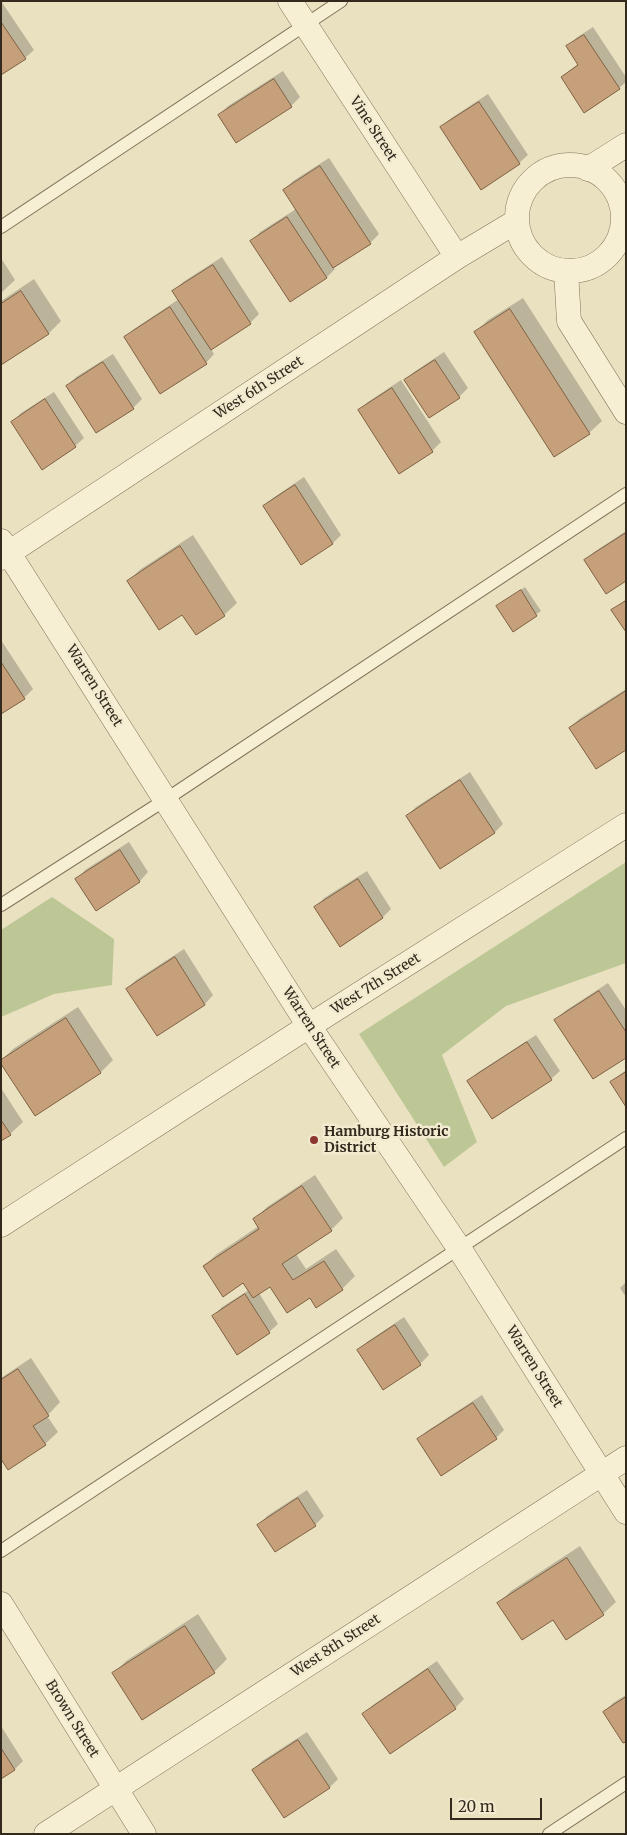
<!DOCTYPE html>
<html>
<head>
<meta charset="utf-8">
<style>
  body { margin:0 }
  #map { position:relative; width:627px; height:1835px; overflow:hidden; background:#eae1c1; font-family:Merriweather,serif }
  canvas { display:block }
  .frame { position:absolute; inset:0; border:2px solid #332a1d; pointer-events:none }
  .scale { position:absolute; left:450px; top:1798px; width:92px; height:22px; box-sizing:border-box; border:2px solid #332a1d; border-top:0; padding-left:6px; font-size:15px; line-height:18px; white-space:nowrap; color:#332a1d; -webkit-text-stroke:4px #f2ebd0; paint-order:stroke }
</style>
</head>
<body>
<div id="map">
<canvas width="627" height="1835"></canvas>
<div class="frame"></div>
<div class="scale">20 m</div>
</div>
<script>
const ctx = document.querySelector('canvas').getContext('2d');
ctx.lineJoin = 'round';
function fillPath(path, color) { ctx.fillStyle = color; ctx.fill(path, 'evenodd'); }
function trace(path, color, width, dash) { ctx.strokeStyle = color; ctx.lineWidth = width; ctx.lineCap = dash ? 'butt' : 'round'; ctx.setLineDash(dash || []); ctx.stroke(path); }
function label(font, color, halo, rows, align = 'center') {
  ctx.font = font + ' Merriweather,serif'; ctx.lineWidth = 5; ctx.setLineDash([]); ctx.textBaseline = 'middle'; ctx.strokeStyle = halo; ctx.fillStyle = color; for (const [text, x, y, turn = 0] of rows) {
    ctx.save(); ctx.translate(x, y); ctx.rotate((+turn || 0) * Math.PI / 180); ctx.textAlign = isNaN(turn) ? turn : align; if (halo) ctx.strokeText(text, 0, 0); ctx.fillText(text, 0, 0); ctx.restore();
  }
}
fillPath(new Path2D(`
  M626,862V963L506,1006L442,1055L477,1142L444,1167L359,1034Z
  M52,897L114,939L112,985L54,994L1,1017V930Z`), '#bdc796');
fillPath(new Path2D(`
  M1,1L34,50L25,58L1,74Z
  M593,27L626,77V82L619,88L562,77L579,63L568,47L576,38Z
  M283,71L300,97L291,106L219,115L228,106Z
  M488,94L528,155L519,163L441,127L450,119Z
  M329,158L379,234L370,243L333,267L335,269L326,278L252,241L260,232L296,209L284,190L293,181Z
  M222,257L259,314L250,323L211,349L214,354L206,363L125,338L134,329L179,299L174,291L183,282Z
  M1,258L15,280L1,293Z
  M34,279L61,321L49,333L1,364V301Z
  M523,298L602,421L589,433L476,332L488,320Z
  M444,352L468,388L459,397L405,380L414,372Z
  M113,354L142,399L133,408L97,431L67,386L76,377Z
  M401,380L441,442L432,451L359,410L368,402Z
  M54,392L84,438L75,446L13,422L21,413Z
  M304,477L341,535L333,543L264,506L273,498Z
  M626,531V580L586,560L594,552Z
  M193,535L237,603L224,615L196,633L183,613L128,581L141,569Z
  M525,587L541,611L513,630L502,602Z
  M626,599V630L613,610Z
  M1,640L33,689L24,698L1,713Z
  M626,689V749L570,728L579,719Z
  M470,772L503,824L494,833L407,816L416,807Z
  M129,842L148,872L140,881L96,909L77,879L85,870Z
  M367,871L391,909L383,917L316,907L324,898Z
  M184,949L213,995L205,1004L157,1034L127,989L136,980Z
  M608,983L626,1010V1057L556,1020L565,1011Z
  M78,1007L113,1060L101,1072L36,1115L1,1061L13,1049Z
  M536,1035L560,1071L551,1079L469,1082L477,1073Z
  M626,1070V1105L611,1082Z
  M1,1088L23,1122L10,1134L1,1140Z
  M315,1175L343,1218L331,1230L296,1254L306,1269L336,1249L355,1276L342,1289L317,1306L310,1296L271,1285L259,1293L278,1324L269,1332L214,1316L222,1307L249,1290L243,1281L204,1266L217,1254L259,1226L254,1220L267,1207Z
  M626,1282V1297L620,1288Z
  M404,1317L429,1355L420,1364L358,1350L367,1342Z
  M31,1358L60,1402L47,1416L58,1432L45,1444L1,1456V1378Z
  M482,1395L504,1430L496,1438L419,1440L427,1431Z
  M307,1490L324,1516L315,1525H259L267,1516Z
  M580,1546L616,1602L603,1614L553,1618L499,1603L511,1591Z
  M198,1614L227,1659L214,1672L143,1718L114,1673L126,1661Z
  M437,1661L464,1699L455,1708L364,1714L373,1705Z
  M626,1695V1740L604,1712L613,1703Z
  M1,1726L23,1761L15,1769L1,1778Z
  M307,1732L338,1779L329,1788L253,1770L262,1761Z`), '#0003');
const building = new Path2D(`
  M1,22L26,59L1,75Z
  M584,35L620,89L584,113L561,77L578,65L566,46Z
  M274,79L292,107L236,143L218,115Z
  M479,102L520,164L481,190L440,127Z
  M320,166L371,244L333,268L283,190Z
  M287,217L327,278L290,302L250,241Z
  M213,265L251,324L211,350L172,291Z
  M21,291L49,334L1,365V304Z
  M170,307L207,364L160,394L124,337Z
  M510,309L590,434L554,457L474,332Z
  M435,360L460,398L429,418L404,380Z
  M103,362L134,409L96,433L66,386Z
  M392,388L433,452L399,474L358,410Z
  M45,399L76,447L42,470L11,422Z
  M295,485L333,544L301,565L263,506Z
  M626,533V581L606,594L584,560Z
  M180,546L225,616L196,635L182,615L159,630L127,581Z
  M521,590L537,616L513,632L496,606Z
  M626,601V632L611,610Z
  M1,662L25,699L1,714Z
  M626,691V750L596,769L569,728Z
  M460,780L495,833L440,869L406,816Z
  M120,850L140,882L96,911L75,879Z
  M358,879L383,918L340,947L314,907Z
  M175,957L205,1005L157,1036L126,989Z
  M599,991L626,1032V1058L593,1079L554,1020Z
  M66,1018L101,1073L35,1116L1,1064V1060Z
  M527,1042L552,1080L492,1119L467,1081Z
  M626,1072V1107L610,1082Z
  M1,1120L11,1135L1,1141Z
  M302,1186L332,1231L282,1264L293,1280L324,1261L343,1290L316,1308L310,1298L287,1313L270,1287L253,1298L243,1283L223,1297L203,1266L259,1229L253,1219Z
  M245,1294L270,1333L237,1355L212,1316Z
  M395,1325L421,1365L383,1390L357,1350Z
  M18,1369L49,1416L33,1426L46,1445L8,1470L1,1459V1380Z
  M473,1403L497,1439L441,1476L417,1439Z
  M298,1498L316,1526L275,1552L257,1525Z
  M567,1558L604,1615L566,1640L553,1620L522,1640L497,1603Z
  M185,1626L215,1673L142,1720L112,1673Z
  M428,1669L456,1709L390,1754L362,1714Z
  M626,1697V1742L623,1743L603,1712Z
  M298,1740L330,1788L284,1818L252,1770Z
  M1,1748L15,1770L1,1779Z`);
fillPath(building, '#c5a07a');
trace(building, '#7f6042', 1);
const lane = new Path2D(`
  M1,227L341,1
  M1,905L165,800L626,494
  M1,1551L626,1138
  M549,1834L626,1783`);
const street = new Path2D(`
  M290,1L457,257
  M517 218a53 53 0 1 1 106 0a53 53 0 1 1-106 0Z
  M588,169L626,145
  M566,271L569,321L626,412
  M1,541L309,1026L459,1248L626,1512
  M1,558L457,257L517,221
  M1,1225L309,1026L626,825
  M1,1604L144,1834
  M46,1834L626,1458`);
trace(lane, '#82735a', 14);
trace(street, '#82735a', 25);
trace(lane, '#f6efd4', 12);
trace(street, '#f6efd4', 24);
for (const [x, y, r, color] of [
  [314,1140,5,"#8c372f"]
]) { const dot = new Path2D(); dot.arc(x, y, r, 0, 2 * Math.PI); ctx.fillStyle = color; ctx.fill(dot); trace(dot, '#f2ebd0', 2); }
label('14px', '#332a1d', '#f2ebd0', [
  ["Vine Street",373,129,57],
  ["West 6th Street",259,388,-33],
  ["Warren Street",94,686,58],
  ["West 7th Street",376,984,-32],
  ["Warren Street",311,1028,57],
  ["Warren Street",534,1367,58],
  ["West 8th Street",336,1646,-33],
  ["Brown Street",72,1719,58]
]);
label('bold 14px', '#332a1d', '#f2ebd0', [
  ["Hamburg Historic",324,1132],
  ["District",324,1148]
], 'left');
</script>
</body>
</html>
